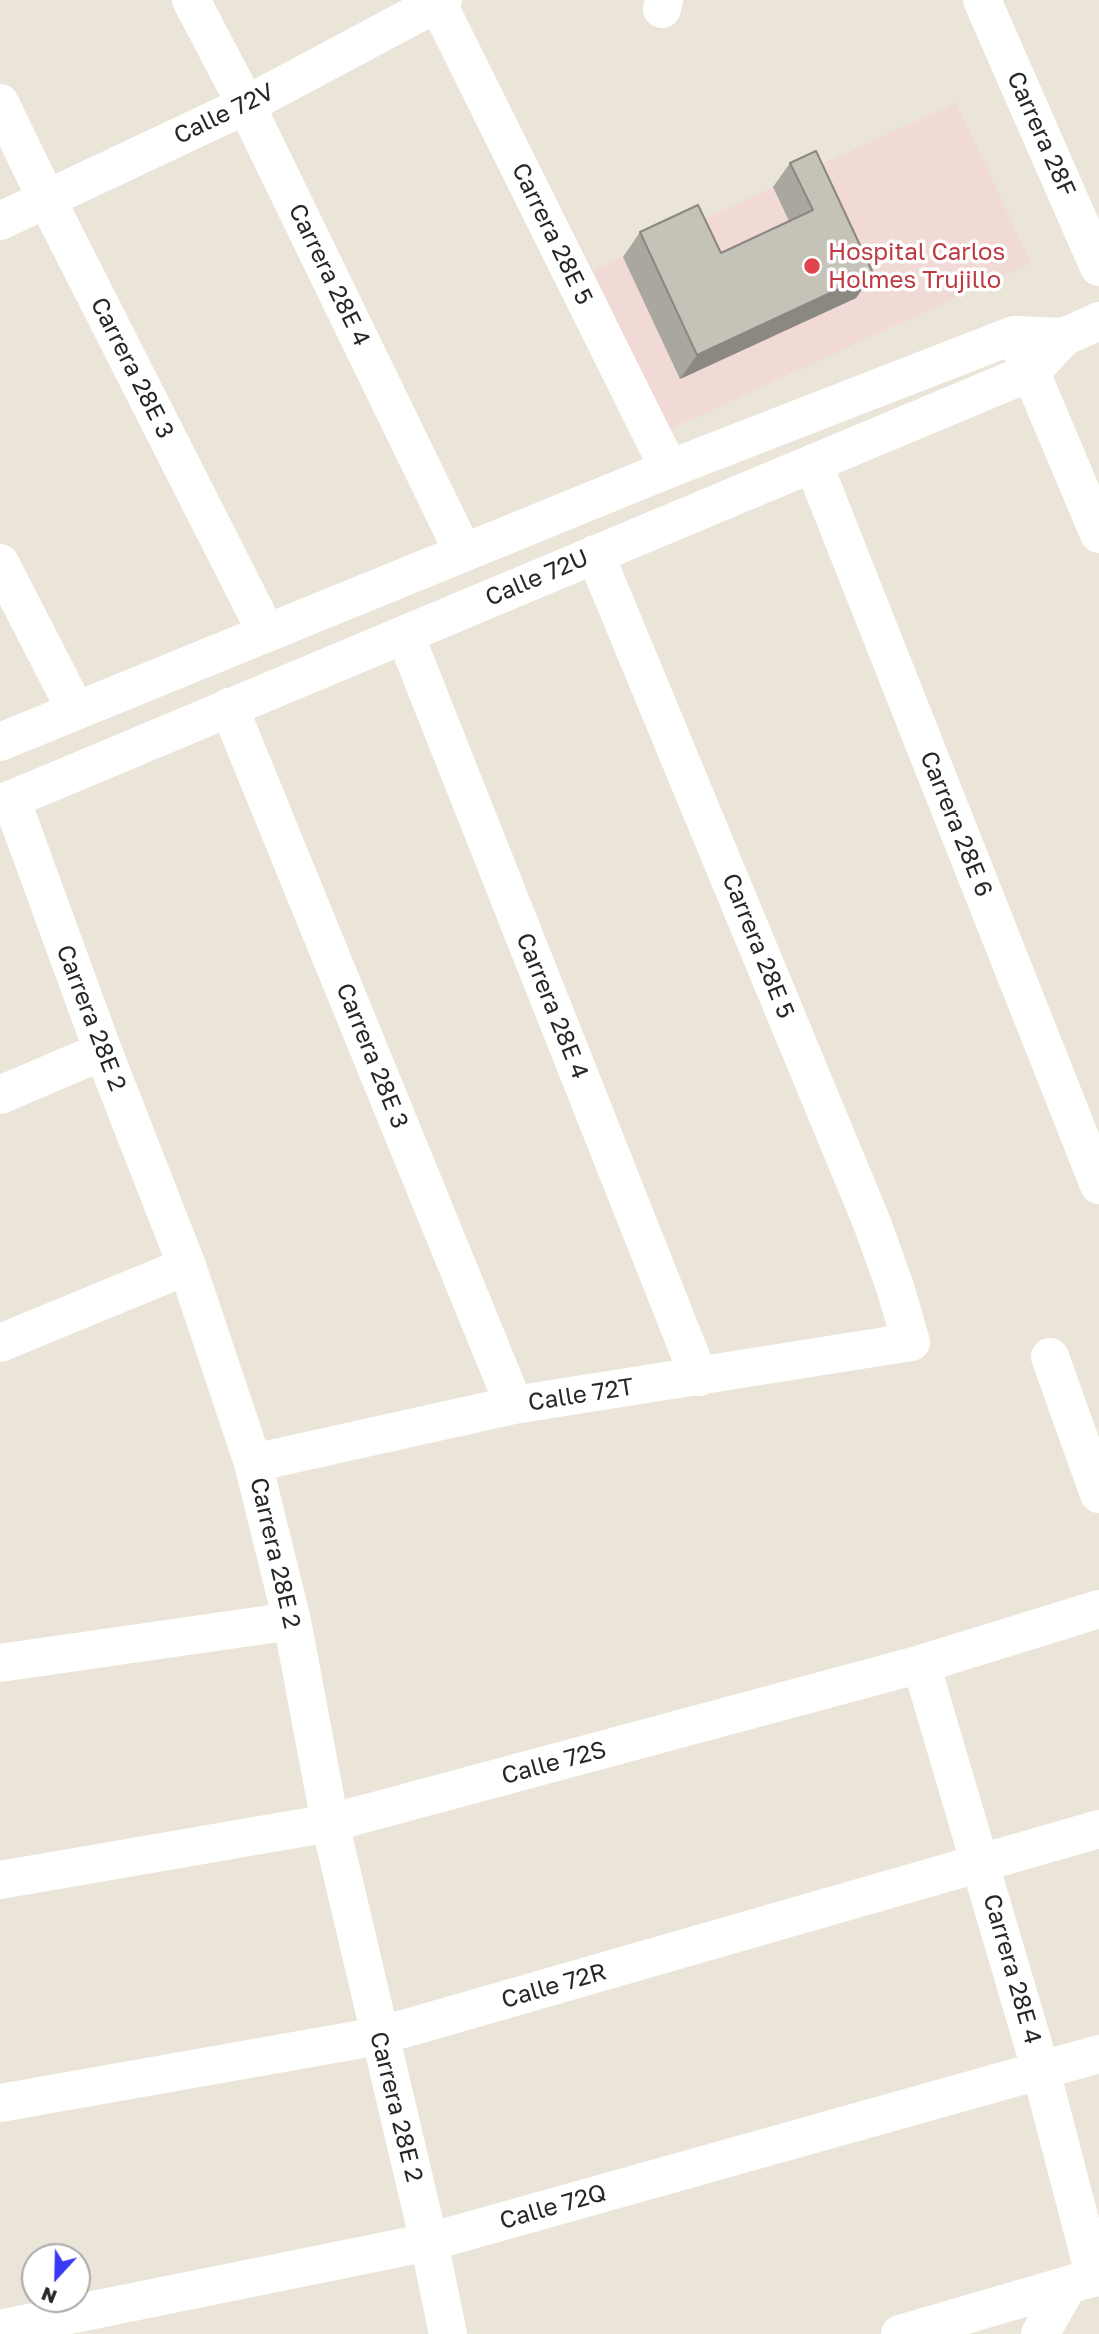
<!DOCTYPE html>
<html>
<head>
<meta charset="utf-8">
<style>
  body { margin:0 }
  #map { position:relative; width:1099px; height:2334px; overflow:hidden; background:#eae5d8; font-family:"Golos Text",sans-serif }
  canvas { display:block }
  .north { position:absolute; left:21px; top:2243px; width:70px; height:70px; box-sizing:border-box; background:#fff; border:2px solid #a9a9a9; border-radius:50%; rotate:202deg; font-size:19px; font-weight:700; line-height:28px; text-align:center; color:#272727 }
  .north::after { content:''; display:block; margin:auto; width:24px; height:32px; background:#3939f6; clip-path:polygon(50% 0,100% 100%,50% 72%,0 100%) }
</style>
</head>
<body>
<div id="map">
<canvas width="1099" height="2334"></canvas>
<div class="north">N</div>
</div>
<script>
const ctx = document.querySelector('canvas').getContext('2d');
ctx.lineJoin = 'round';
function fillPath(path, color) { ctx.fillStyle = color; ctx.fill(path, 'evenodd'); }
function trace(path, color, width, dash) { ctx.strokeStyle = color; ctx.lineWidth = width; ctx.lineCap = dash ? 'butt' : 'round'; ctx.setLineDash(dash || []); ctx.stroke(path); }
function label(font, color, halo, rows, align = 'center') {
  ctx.font = font + ' "Golos Text",sans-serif'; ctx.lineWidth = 7; ctx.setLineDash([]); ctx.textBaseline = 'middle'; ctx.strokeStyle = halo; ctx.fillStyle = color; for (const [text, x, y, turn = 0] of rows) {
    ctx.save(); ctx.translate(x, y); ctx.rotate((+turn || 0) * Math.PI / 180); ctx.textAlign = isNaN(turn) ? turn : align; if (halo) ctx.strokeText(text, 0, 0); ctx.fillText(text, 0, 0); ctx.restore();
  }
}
fillPath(new Path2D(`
  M956,103L1031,263L668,430L593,270Z`), '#f1d9d5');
trace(new Path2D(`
  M191,0L246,105L463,552
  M436,0L669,469
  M982,0L1099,267
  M662,9L664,0
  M0,103L46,198L266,632
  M0,221L246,105L443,0
  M1021,349L1099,534
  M813,463L1099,1185
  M0,563L76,711
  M405,635L699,1377
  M229,707L514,1405
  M0,742L669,469L1014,335L1064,337
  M11,799L103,1051L187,1266L253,1463L292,1621L330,1823L429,2242L448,2334
  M0,804L1031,372L1064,337L1099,321
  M0,1095L103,1051
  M0,1343L187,1266
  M1050,1357L1099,1494
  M253,1463L514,1405L911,1342L895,1287L872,1223L595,554
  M0,1663L292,1621
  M921,1664L1041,2071L1095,2278
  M0,1880L330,1823L921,1664L1099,1609
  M0,2103L379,2036L1099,1829
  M0,2329L429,2242L1099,2054
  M900,2334L1099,2276
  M1040,2334L1067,2287`), '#fff', 38);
fillPath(new Path2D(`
  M790,163L873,273L856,298L680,379L623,257L640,232L721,253L789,221L773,187Z`), '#a9a79e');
fillPath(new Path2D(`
  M873,273L856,298L680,379L697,355Z`), '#8a8881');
const building = new Path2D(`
  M816,151L873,273L697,355L640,232L698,205L721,253L813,210L790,163Z`);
fillPath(building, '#c5c2b8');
trace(building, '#8a8881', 2);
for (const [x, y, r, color] of [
  [812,266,9,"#e0444e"]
]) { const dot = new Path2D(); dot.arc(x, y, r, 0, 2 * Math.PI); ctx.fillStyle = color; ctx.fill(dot); trace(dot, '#fff', 2.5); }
label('24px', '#272727', '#fff', [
  ["Calle 72V",224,114,-26],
  ["Carrera 28F",1041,134,66],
  ["Carrera 28E 5",552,234,64],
  ["Carrera 28E 4",329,275,64],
  ["Carrera 28E 3",132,368,63],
  ["Calle 72U",537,578,-23],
  ["Carrera 28E 6",956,824,68],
  ["Carrera 28E 5",758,946,68],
  ["Carrera 28E 4",552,1006,68],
  ["Carrera 28E 2",91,1018,69],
  ["Carrera 28E 3",372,1056,68],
  ["Calle 72T",581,1395,-9],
  ["Carrera 28E 2",275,1553,77],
  ["Calle 72S",554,1763,-15],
  ["Carrera 28E 4",1012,1969,74],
  ["Calle 72R",554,1986,-16],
  ["Carrera 28E 2",396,2107,76],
  ["Calle 72Q",553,2207,-16]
]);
label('24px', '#be3a42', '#fff', [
  ["Hospital Carlos",828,252],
  ["Holmes Trujillo",828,280]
], 'left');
</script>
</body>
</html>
